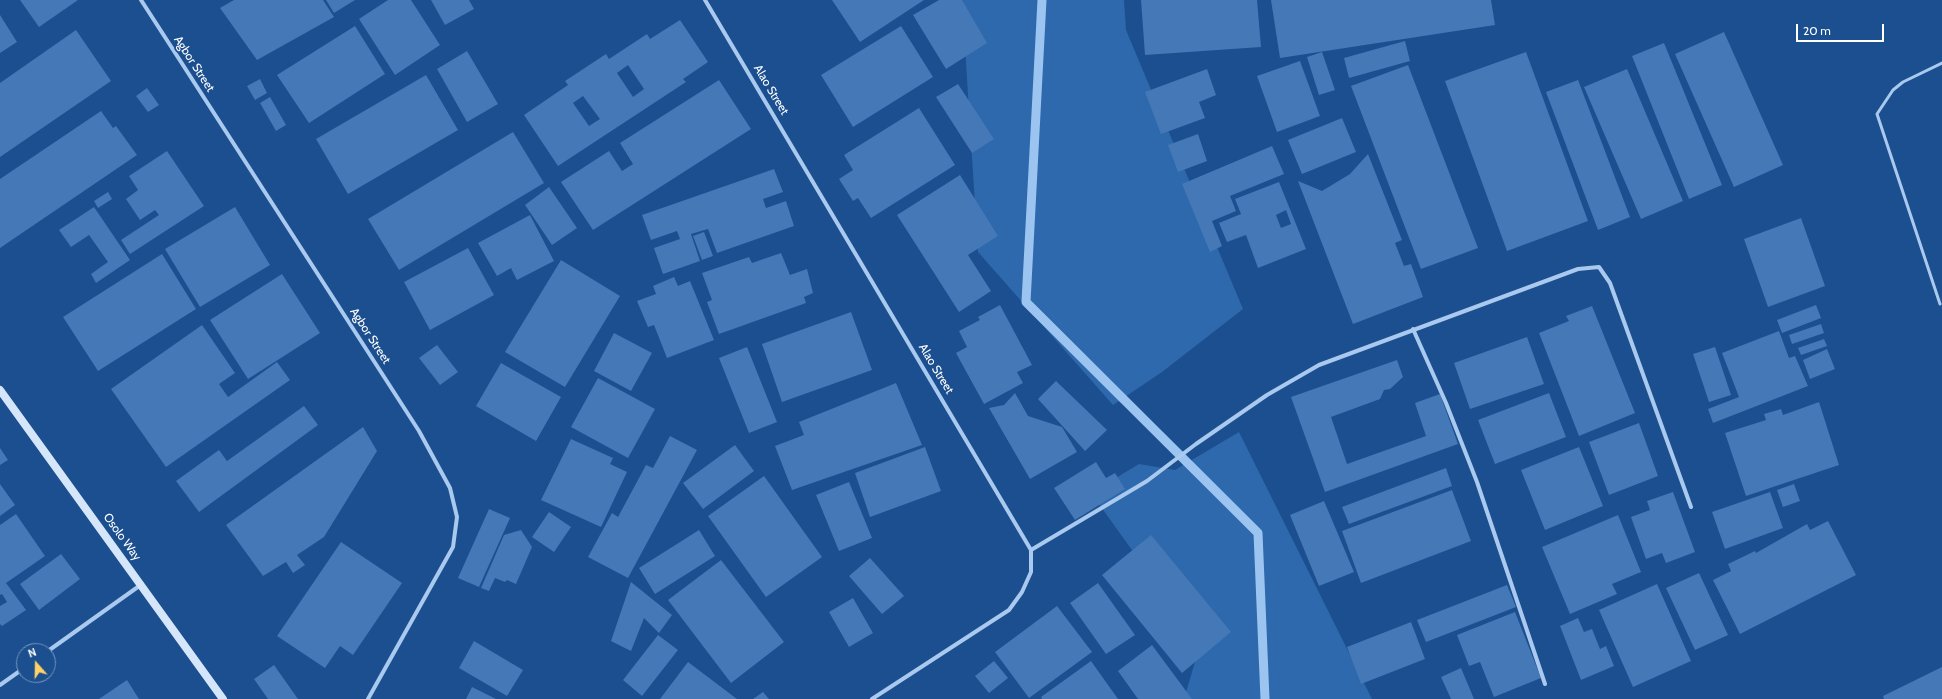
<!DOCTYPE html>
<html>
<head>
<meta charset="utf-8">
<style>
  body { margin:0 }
  #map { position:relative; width:1942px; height:699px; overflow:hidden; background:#1b4f8f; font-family:Cabin,sans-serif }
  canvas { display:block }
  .north { position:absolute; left:16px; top:643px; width:40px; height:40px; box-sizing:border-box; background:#1b4f8f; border:1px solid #7695bc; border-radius:50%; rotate:340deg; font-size:11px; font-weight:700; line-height:16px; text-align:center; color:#fff }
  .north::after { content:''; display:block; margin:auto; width:14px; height:18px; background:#ffd166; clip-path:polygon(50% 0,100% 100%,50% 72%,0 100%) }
  .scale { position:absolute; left:1796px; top:24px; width:88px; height:18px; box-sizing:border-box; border:2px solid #fff; border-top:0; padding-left:5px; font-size:12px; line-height:14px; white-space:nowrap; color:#fff; -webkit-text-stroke:3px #1b4f8f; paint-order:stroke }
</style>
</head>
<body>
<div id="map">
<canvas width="1942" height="699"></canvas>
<div class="north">N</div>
<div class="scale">20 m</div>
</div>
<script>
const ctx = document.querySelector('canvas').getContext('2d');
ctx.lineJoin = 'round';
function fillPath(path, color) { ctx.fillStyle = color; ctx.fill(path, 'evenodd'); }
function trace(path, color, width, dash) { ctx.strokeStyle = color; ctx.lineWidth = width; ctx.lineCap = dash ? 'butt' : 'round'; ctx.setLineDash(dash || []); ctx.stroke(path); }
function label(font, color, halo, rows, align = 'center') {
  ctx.font = font + ' Cabin,sans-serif'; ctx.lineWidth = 3.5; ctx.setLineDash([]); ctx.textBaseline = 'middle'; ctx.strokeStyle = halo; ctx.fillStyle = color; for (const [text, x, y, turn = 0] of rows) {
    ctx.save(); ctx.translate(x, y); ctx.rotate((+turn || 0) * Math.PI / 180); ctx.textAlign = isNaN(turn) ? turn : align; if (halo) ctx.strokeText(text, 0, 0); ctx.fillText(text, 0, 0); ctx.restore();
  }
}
fillPath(new Path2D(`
  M962,0H1124L1126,30L1243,309L1162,372L1113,405L978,252Z
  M1239,432L1372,699H1184L1200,645L1091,493L1139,464L1175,470Z`), '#2e69ad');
trace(new Path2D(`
  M1042,0L1026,302L1258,533L1265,699`), '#9cc4f0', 9);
fillPath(new Path2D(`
  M20,0H78L39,27Z
  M234,0H323L334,17L257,60L220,8Z
  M326,0H355L334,13Z
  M388,0H411L440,45L395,75L359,19Z
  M431,0H469L474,9L445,25Z
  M832,0H924L860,42Z
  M939,0H962L987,43L946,69L913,15Z
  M1141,0H1257L1261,47L1145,55Z
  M1271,0H1491L1495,25L1280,58Z
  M0,15L17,42L0,53Z
  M680,20L708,62L683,79L686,82L558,166L524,115L568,85L565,81L606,54L609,59L647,34L650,39ZM628,65L644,89L633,97L617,73ZM583,96L600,119L589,126L573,103Z
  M355,26L385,74L309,123L277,75Z
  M901,26L933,77L853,127L821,75Z
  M76,30L111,81L0,157V83Z
  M1724,32L1783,165L1734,187L1675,54Z
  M1405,41L1410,61L1349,78L1344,58Z
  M1664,43L1722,185L1689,199L1632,56Z
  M467,51L498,104L467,122L437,69Z
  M1322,52L1335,90L1319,95L1307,57Z
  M1526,52L1588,221L1507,251L1445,81Z
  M1300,61L1320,116L1277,132L1257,76Z
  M1408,65L1478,248L1421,269L1351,86Z
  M1207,69L1216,95L1199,102L1205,118L1161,134L1145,92Z
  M1627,69L1683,201L1641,219L1584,87Z
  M426,75L458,130L348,194L316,139Z
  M260,79L267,93L255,100L247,86Z
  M719,80L751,129L593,230L561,182L609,151L622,171L633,164L620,143Z
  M1578,80L1630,217L1598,230L1546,92Z
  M958,84L994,139L972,153L936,97Z
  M147,88L159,105L148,112L136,96Z
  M270,97L286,125L276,131L260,103Z
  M919,108L955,165L871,218L858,198L853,201L839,179L853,170L844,155Z
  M101,111L113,128L116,126L137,155L0,248V179Z
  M1342,118L1356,152L1302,174L1288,140Z
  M513,132L544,183L399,270L368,219Z
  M1198,134L1207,161L1178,172L1168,145Z
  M1272,146L1284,174L1230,196L1236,211L1212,221L1222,246L1210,252L1182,184Z
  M167,151L204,206L130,254L121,240L159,215L155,210L140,220L126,199L138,190L129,176Z
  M1368,154L1402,240L1395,243L1404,266L1411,264L1423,297L1353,324L1298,181L1322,191L1350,174Z
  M774,169L783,192L763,199L766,208L786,201L794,226L717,253L708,229L691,234L700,261L663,274L654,248L680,239L677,231L651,240L642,215Z
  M960,175L998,236L968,255L991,291L959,312L897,215Z
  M1279,182L1306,249L1258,268L1246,235L1227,242L1219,223L1241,214L1235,199ZM1286,210L1291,224L1281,228L1276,215Z
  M549,187L577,228L552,245L525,205Z
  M108,192L112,199L98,208L94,201Z
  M94,207L130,260L96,283L91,274L108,262L89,235L71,247L59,230Z
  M235,207L270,265L200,307L165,249Z
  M530,215L554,261L517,280L511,268L497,276L478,243Z
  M1801,218L1825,286L1768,307L1744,239Z
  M704,232L713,256L702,260L693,236Z
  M468,248L494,295L430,330L404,282Z
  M781,253L790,275L807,269L813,293L804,297L806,303L719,334L707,302L712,300L702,273L749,257L752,263Z
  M162,254L196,309L98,371L63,317Z
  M561,260L620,296L565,387L505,352Z
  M282,274L320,333L248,379L210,320Z
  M674,277L678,286L690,281L714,340L667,358L654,325L648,327L637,301L656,294L653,286Z
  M1000,305L1032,365L1017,372L1023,383L984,404L956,353L967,347L959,331L980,320L978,317Z
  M1816,305L1821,318L1782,333L1777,320Z
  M1592,306L1635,413L1579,436L1539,333L1569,321L1566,316Z
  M851,312L872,370L782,402L762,344Z
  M1821,324L1824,333L1792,344L1789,335Z
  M202,325L235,373L219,384L228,397L277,362L290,380L166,467L111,389Z
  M1779,331L1789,358L1795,356L1808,386L1713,423L1708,409L1739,397L1722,353Z
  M614,333L652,353L631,391L594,371Z
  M1527,337L1544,384L1470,409L1454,363Z
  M1824,339L1827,346L1801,355L1798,348Z
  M437,345L458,372L440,385L419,358Z
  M747,347L777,422L749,433L719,358Z
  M1715,347L1731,395L1709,402L1693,354Z
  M1827,349L1835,369L1810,379L1803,360Z
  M1397,360L1403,377L1390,389L1384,390L1380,399L1331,417L1347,464L1426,436L1415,403L1440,394L1458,444L1325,492L1291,397Z
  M501,363L561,397L536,441L476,406Z
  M598,378L655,409L628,458L571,427Z
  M1056,381L1107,430L1085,451L1038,399Z
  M896,383L922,445L792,490L775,446L804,435L799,422Z
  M1015,393L1028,416L1062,427L1077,452L1030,479L989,408L1004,405Z
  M1549,393L1566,437L1495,464L1478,420Z
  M1819,402L1839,465L1746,496L1725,433L1766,420L1764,414L1781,409L1783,415Z
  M304,406L318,425L199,512L176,481L219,450L227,461Z
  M1639,423L1658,476L1609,495L1589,442Z
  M363,427L377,451L324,537L297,555L305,565L293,573L286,562L263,576L226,525Z
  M670,436L697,450L628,578L588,557L612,513L618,517L646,465L653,468Z
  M571,439L613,458L610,464L627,472L601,527L541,500Z
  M735,445L754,471L703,509L683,483Z
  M925,447L941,491L870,517L855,473Z
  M1579,447L1603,506L1545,530L1521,470Z
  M0,448L8,460L0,465Z
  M1096,462L1106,478L1115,473L1125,489L1075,520L1054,488Z
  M1446,468L1452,486L1349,524L1342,507Z
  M764,476L822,557L766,597L708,516Z
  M849,482L872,538L839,551L816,495Z
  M0,484L15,505L0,516Z
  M1794,484L1800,501L1783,507L1777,490Z
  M1452,490L1471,541L1361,583L1342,531Z
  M1673,492L1695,552L1666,563L1662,553L1646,559L1631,517L1650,510L1647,501Z
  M1770,492L1783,528L1725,549L1712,512Z
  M1324,501L1354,572L1319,586L1290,515Z
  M489,509L510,518L479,587L458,578Z
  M549,512L571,527L554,552L532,537Z
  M16,514L45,556L6,583L26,610L2,626L0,624V606L7,602L2,594L0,595V525Z
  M1618,515L1641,572L1612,584L1617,594L1570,614L1542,547Z
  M1828,521L1856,575L1740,634L1713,580L1731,571L1728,564L1755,551L1756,553L1807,524L1810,530Z
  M521,530L532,547L516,584L507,580L505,582L495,578L489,591L481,588L504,535Z
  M699,530L715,556L655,594L639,568Z
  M1151,535L1231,632L1182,673L1102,575Z
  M341,542L402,583L353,655L340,646L325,668L277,636Z
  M61,554L80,579L39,610L20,584Z
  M870,558L904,596L882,614L849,576Z
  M721,560L784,642L731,683L668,600Z
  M1699,573L1728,635L1695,650L1666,588Z
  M631,582L672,615L659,633L644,618L631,651L611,641Z
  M1098,583L1135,635L1106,654L1070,603Z
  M1657,584L1691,661L1633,687L1599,610Z
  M1507,585L1516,607L1426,642L1417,620Z
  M853,598L873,633L849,647L829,612Z
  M1057,606L1092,652L1029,698L995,652Z
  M1515,612L1541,678L1494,697L1480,662L1469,666L1457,635Z
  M1578,618L1584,632L1592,629L1600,649L1606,646L1614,666L1581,680L1560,626Z
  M1411,622L1425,659L1361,684L1347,647Z
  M658,635L678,650L642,696L623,680Z
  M474,641L523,670L507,696L459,668Z
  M1152,645L1192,699H1138L1118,671Z
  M994,661L1008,678L989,693L975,676Z
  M1091,661L1118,699H1042L1041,697Z
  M688,662L737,699H660Z
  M274,665L298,699H268L254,679Z
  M1942,667V699H1884L1883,696Z
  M1461,668L1474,699H1451L1441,677Z
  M127,680L139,699H99Z
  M472,687L496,699H466Z
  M763,692L769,699H753Z`), '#4478b7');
trace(new Path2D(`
  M1940,304L1877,114L1893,90L1903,82L1942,63`), '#a9c9ee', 3);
trace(new Path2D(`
  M141,0L419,431L450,488L457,517L453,547L368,699
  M705,0L1031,550V572L1022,592L1009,610L872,699
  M1413,329L1446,403L1477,482L1545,684
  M1031,550L1147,481L1196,444L1267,395L1319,365L1578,269L1599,267L1610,283L1691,507
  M48,651L142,584
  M0,685L24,668`), '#a9c9ee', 4);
trace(new Path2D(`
  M0,390L223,699`), '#d6e6fa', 8);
label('12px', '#fff', '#1b4f8f', [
  ["Agbor Street",194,64,57],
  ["Alao Street",771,90,59],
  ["Agbor Street",370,336,57],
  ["Alao Street",936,369,59],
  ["Osolo Way",122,537,54]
]);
</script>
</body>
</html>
